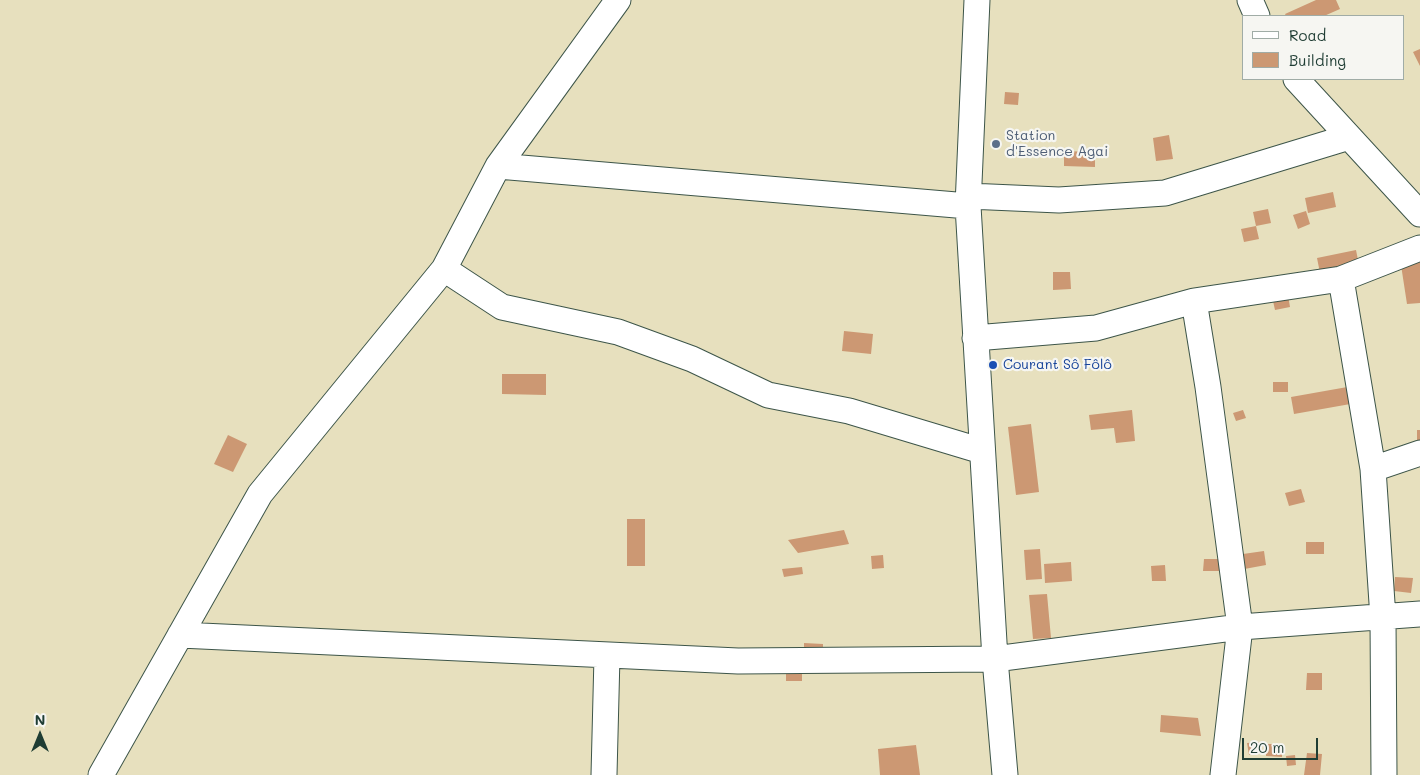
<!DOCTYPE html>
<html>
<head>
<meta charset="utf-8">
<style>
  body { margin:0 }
  #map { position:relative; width:1420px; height:775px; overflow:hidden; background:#e7e0be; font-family:Mali,sans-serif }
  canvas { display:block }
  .legend { position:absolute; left:1242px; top:15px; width:162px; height:65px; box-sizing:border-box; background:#f6f6f2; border:1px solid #a0aca6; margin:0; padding:6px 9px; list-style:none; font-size:15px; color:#1f3d34 }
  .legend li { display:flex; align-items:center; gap:10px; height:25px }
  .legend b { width:25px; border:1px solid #a0aca6 }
  .north { position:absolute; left:15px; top:710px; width:50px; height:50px; -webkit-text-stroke:4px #f6f6f2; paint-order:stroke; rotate:0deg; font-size:14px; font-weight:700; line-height:20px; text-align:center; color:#1f3d34 }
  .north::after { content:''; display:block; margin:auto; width:18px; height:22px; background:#1f3d34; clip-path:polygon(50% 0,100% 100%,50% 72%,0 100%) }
  .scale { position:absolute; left:1242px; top:738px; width:76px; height:22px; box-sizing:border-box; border:2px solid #1f3d34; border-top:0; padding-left:6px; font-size:15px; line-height:18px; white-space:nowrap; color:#1f3d34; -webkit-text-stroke:4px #f6f6f2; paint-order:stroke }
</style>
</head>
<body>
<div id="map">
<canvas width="1420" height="775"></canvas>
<ul class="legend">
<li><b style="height:6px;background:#fff"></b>Road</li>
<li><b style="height:14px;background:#cc9873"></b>Building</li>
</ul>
<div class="north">N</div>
<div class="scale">20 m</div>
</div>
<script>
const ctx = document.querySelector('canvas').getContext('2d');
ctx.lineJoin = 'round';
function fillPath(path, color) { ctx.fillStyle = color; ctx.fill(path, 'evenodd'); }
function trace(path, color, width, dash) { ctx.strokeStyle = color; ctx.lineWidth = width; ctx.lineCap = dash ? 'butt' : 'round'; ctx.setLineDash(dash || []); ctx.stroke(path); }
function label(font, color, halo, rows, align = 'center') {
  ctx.font = font + ' Mali,sans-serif'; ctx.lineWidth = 4.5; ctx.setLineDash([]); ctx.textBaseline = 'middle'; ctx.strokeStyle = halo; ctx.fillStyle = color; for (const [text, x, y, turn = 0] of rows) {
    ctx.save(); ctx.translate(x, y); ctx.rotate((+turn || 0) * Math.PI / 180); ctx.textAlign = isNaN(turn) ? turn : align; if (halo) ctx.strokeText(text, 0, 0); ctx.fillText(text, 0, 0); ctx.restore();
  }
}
fillPath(new Path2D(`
  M1316,0H1336L1340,9L1324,16H1286L1285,14Z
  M1420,49V66L1413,52Z
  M1005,92L1019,93L1018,105L1004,104Z
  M1169,135L1173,159L1156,161L1153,138Z
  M1064,151L1095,152V167L1064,166Z
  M1333,192L1336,207L1308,213L1305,198Z
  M1268,209L1271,223L1256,226L1259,239L1244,242L1241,229L1256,226L1253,212Z
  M1306,211L1310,224L1298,229L1293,215Z
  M1356,250L1359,265L1320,273L1317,258Z
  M1420,262V303L1407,304L1401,265Z
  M1053,272H1070L1071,289L1053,290Z
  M1287,289L1290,307L1275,310L1271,292Z
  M844,331L873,334L871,354L842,351Z
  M502,374H546V395L502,394Z
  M1273,382H1288V392H1273Z
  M1353,386L1356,403L1294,414L1291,397Z
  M1132,410L1135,441L1116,443L1114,428L1091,430L1089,415Z
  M1243,410L1246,418L1236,421L1233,413Z
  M1031,424L1039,492L1016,495L1008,427Z
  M1417,430H1420V441H1417Z
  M228,435L247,444L233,472L214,464Z
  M1301,489L1305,502L1289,506L1285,493Z
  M627,519H645V566H627Z
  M844,530L849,544L798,553L788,540Z
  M1306,542H1324V554H1306Z
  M1040,549L1042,579L1026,580L1024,550Z
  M1264,551L1266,565L1239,570L1236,555Z
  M883,555L884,568L872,569L871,556Z
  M1204,559H1220V571H1203Z
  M1071,562L1072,581L1045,583L1044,564Z
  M1165,565L1166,581H1152L1151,566Z
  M802,567L803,574L784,577L782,569Z
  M1395,577L1413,578L1411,593L1394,591Z
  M1047,594L1051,638L1033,639L1029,595Z
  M804,643L823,644V652L804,651Z
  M786,669H802V681H786Z
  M1307,673H1322V690H1306Z
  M1161,715L1198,718L1201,736L1160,732Z
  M1259,742L1260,754L1249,755L1247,743Z
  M1266,744H1282V757L1266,756Z
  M916,745L920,775H880L878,749Z
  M1307,753L1322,754L1320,775H1304Z
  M1295,755L1296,765L1287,766L1286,756Z`), '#cc9873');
const minor = new Path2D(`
  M977,0L968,206L995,659L1005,775
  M1250,0L1257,16
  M1296,79L1420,214
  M498,166L968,206
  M968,196L1059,200L1165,193L1349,137
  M444,269L502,307L618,332L692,359L768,395L849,411L982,451
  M1341,279L1373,469L1383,618L1384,775
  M1194,301L1208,387L1240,627L1223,775
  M975,338L1096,328L1194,301L1341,279L1420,248
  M1373,469L1420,453
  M180,635L738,661L995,659L1240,627L1420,614
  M101,775L260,494L444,269L498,166L618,0
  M604,775L607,656`);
trace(minor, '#3d5549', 27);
trace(minor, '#fff', 25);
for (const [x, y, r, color] of [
  [996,144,5,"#5c6f8a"],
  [993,365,5,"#1a4fb4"]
]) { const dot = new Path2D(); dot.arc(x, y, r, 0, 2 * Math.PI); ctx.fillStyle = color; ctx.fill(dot); trace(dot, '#f6f6f2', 2); }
label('14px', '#4e5e75', '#f6f6f2', [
  ["Station",1006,136],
  ["d'Essence Agai",1006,152]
], 'left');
label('14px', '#164399', '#f6f6f2', [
  ["Courant Sô Fôlô",1003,365]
], 'left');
</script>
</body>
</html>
